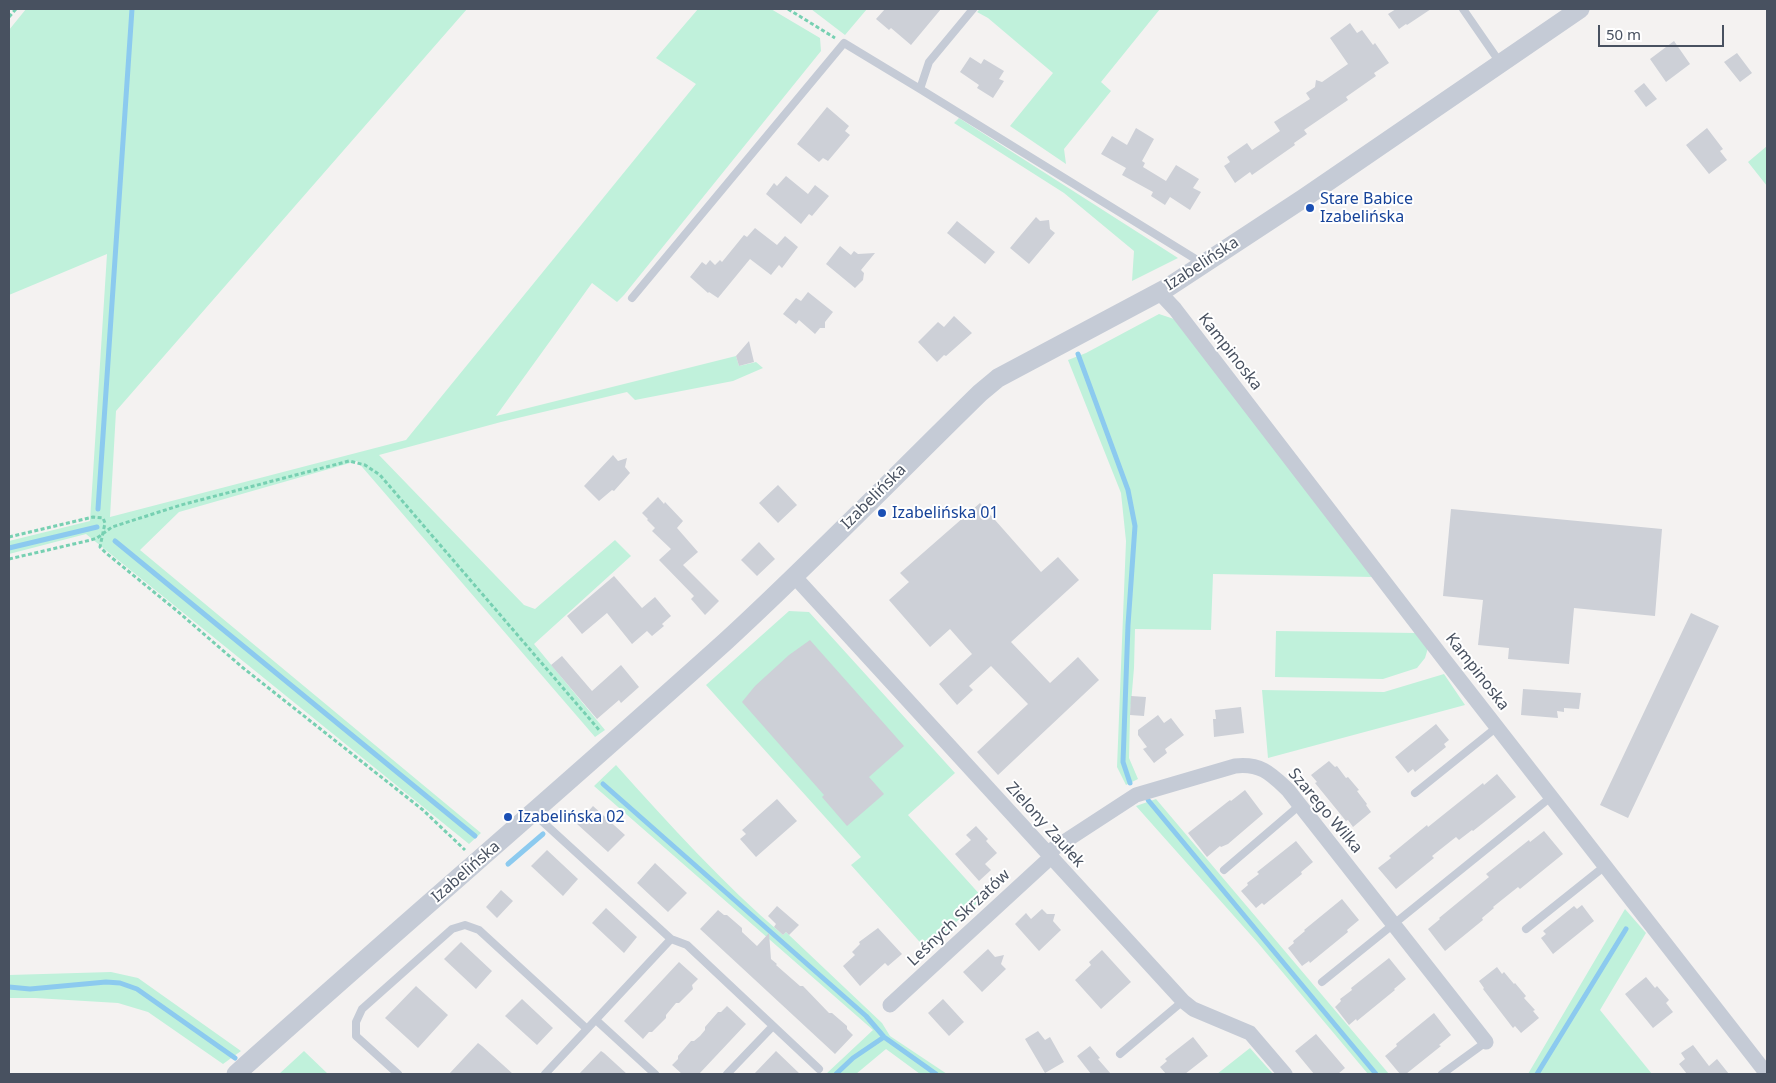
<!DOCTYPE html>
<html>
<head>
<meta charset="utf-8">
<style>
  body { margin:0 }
  #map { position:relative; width:1776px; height:1083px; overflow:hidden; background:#f4f2f1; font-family:"Noto Sans",sans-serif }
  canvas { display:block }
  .frame { position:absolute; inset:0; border:10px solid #485160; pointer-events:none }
  .scale { position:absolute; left:1598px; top:25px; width:126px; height:22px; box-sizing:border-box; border:2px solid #485160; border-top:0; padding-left:6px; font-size:15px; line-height:18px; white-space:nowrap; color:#485160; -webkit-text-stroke:4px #fff; paint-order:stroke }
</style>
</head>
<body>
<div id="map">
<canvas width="1776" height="1083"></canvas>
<div class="frame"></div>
<div class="scale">50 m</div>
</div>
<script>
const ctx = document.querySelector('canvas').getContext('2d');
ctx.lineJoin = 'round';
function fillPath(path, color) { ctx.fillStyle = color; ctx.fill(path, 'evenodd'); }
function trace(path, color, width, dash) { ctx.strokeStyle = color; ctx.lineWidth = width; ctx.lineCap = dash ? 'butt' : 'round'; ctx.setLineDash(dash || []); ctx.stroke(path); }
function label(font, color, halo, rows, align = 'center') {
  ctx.font = font + ' "Noto Sans",sans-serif'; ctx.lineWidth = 4; ctx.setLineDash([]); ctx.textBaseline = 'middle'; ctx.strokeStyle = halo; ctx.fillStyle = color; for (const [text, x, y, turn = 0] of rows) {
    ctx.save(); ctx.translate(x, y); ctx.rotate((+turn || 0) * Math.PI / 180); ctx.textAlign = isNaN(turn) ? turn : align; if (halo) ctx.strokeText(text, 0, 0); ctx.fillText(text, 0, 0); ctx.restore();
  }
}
fillPath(new Path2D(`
  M26,9H467L116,411L110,517L406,440L696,84L656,58L698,9H771L820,38L821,51L624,295L617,302L592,283L496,416L736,356L739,366L756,362L763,368L733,381L635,400L627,392L501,422L379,455L524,605L535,609L615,540L631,556L534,644L605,730L595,737L357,461L179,512L140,550L481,833L469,844L86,534L9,554V541L90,521L107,254L9,295V30Z
  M811,9H867L845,35Z
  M980,9H1160L1101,82L1111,91L1064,149L1066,164L1010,126L1053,73L988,18L977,12Z
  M959,118L1178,258L1132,281L1134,251L1064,193L954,123Z
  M1767,146V186L1748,162Z
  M1159,314L1174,319L1373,577L1213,574L1211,630L1135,629L1134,668L1130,715L1129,758L1138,779L1126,785L1117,767L1126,541L1121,493L1068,360L1086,353Z
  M789,611L809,612L955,773L908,815L983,898L926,949L851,865L861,857L706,685Z
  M1276,631L1416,633L1428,648L1425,658L1417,668L1383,679L1275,677Z
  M1444,674L1465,705L1268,758L1262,690L1384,692Z
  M616,765C669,824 723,884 783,935L786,932L789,935L882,1023L890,1036L947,1074H920L886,1049L856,1074H826L873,1030L594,786Z
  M1156,799L1389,1074H1368L1258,943L1136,806Z
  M1625,909L1646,933L1600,1010L1652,1074H1528Z
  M111,972L138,978L241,1051L223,1064L148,1012L118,1003L35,998H9V975Z
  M1250,1048L1273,1074H1217Z
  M304,1051L328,1074H279Z`), '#c0f1db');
trace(new Path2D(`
  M1078,354L1128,490L1135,526L1128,625L1123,762L1130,783
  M98,509L132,9
  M115,541L475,836
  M9,548L97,527
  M603,784L866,1016L884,1037L936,1074
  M1148,800L1376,1074
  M508,864L543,834
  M9,987L30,989L106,982L120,983L137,989L235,1058
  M836,1074L853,1058L884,1037
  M1537,1074L1626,929`), '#8ccaef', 5);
fillPath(new Path2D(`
  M885,9H941L911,45L891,28L889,30L876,19Z
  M1396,9H1431L1407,25L1406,24L1399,29L1388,14Z
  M1350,23L1357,33L1362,30L1373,45L1375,43L1389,63L1374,73L1376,76L1346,97L1348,100L1304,130L1307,134L1294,143L1295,145L1252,175L1250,172L1235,183L1224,166L1230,162L1227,157L1247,143L1252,150L1280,131L1274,122L1310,99L1306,93L1315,87L1316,80L1322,82L1348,64L1330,38Z
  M1674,41L1690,64L1666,82L1650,59Z
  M1737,53L1752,73L1740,82L1724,62Z
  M970,57L981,64L984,59L1004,71L999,79L1004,81L993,98L977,88L979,85L960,72Z
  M1644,83L1657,99L1646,107L1634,91Z
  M827,107L849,126L845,131L850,135L828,161L823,158L819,162L797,144Z
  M1136,128L1154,139L1142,161L1145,163L1143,167L1166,181L1176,165L1199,179L1193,188L1201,192L1190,210L1170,197L1165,205L1151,196L1153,192L1122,175L1126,168L1101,154L1112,136L1127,145Z
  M1707,128L1723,149L1720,151L1727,160L1709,174L1686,145Z
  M786,176L808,194L815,185L829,196L812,216L809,214L801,224L766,194L774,183L777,186Z
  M1036,217L1040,221L1049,220L1050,229L1055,233L1029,264L1010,248Z
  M957,221L995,252L985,264L947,233Z
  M755,228L777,245L785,236L798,247L782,268L779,265L771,275L750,259L718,298L709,292L708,293L690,277L702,262L706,265L710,260L715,265L720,260L722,262L744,235L747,237Z
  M840,246L851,255L854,251L858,254L875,253L861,270L864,273L863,280L855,288L826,264Z
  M808,292L833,312L825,322V328H820L815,334L799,320L796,324L783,314L796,298L801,301Z
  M954,316L972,333L946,356L944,355L937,362L918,342L938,322L944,327Z
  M749,341L754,362L739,366L736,356Z
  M613,455L618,461L627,458L625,467L630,473L614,491L612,490L599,501L584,486Z
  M778,485L797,505L778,523L759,503Z
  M658,497L664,504L665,502L683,521L677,528L698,552L683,565L719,601L705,615L691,599L694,596L659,560L671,549L652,531L655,528L647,520L648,519L642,513Z
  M980,503L1041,572L1058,557L1079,580L1011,642L1050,683L1078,657L1099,680L998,775L977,752L1028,704L991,666L969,686L973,690L957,705L939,684L972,654L950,629L930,647L889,600L909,582L900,573Z
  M1451,509L1662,529L1655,616L1574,608L1569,664L1508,659L1509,648L1478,645L1483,600L1443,596Z
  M759,542L775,559L757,576L741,560Z
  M614,576L642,608L655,597L671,616L662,624L664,626L652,636L647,631L632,644L607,613L582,634L567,616Z
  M1691,613L1719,626L1628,818L1600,805Z
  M810,640L904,746L869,777L884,794L847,826L822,797L824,795L742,702L755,686L789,655Z
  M562,656L592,691L621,665L639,687L621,703L619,700L597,719L551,665Z
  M1523,689L1581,693L1579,709L1564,708V712L1557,711L1558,718L1521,715Z
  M1131,696L1146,697L1144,716L1130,715Z
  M1241,707L1244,733L1214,737L1213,719H1216L1215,710Z
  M1158,715L1164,723L1171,718L1184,735L1165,749L1167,753L1154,763L1143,749L1147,747L1138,735V730Z
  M1436,724L1449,740L1444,744L1446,747L1415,772L1413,769L1408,773L1395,757Z
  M1329,761L1335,767L1337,766L1346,778L1348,777L1359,790L1357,791L1367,804L1366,805L1371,812L1353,827L1348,820L1346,821L1315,783L1317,782L1311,775Z
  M1497,774L1516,797L1473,831L1472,830L1459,840L1456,837L1432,856L1434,858L1396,889L1378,868L1391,858L1389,856L1427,825L1428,827L1483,783L1484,785Z
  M1245,790L1263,814L1228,844L1221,847L1220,846L1207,857L1188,833L1230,800L1231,801Z
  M777,799L797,821L756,857L740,839L746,834L742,830Z
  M593,806L625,835L608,852L577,824Z
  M976,826L988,839L986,841L997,853L985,864L991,870L979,881L955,854L971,840L966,835Z
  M1544,831L1563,854L1520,889L1518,887L1493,907L1494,908L1482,918L1483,920L1445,951L1428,929L1440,919L1439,918L1489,877L1486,874L1529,840L1530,842Z
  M1296,841L1313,862L1301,872L1302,874L1264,905L1262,903L1256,908L1241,891L1248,885L1247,883L1259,874L1257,872Z
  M547,850L578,879L563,896L531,866Z
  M655,863L687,893L668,912L637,883Z
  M501,890L513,901L497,918L486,907Z
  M1342,899L1359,920L1347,930L1348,932L1310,963L1309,961L1302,966L1288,948L1294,943L1293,941L1305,931L1304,930Z
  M1582,905L1594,921L1553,954L1541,938L1546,934L1543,931L1574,906L1577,909Z
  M777,906L799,925L789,935L786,932L783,935L774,927L776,924L768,916Z
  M606,908L637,937L624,953L592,923Z
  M1042,909L1047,914H1055L1053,921L1061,930L1039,951L1015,924L1026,913L1031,919Z
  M718,910L724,915H727L742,928V932L757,946L769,933L771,959L777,964L776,965L800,986H803L829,1013H832L847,1026V1029L853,1035L835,1054L700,929Z
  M878,928L902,954L888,966L885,963L860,986L843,966L855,955L852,952L860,944L859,942Z
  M461,942L492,971L476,989L444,959Z
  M988,949L995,957L1004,955L1001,964L1006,969L982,992L963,972Z
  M1102,950L1131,982L1101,1009L1075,980L1091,965L1089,962Z
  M1389,958L1406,979L1394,989L1395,990L1357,1021L1356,1019L1349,1025L1335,1007L1341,1001L1340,999L1352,990L1351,988Z
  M679,962L698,979L692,985L693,989L679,1003H676L666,1015V1018L652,1032H649L643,1039L624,1021Z
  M1497,967L1502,974L1504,972L1514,984L1515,983L1526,996L1524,998L1535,1010L1533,1011L1539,1018L1521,1033L1515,1026L1513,1028L1483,989L1484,988L1479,981Z
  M1646,977L1655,988L1657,986L1669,1000L1666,1003L1673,1012L1653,1028L1625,994Z
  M416,986L448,1015L418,1048L385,1018Z
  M522,999L553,1028L537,1045L505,1016Z
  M943,999L964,1022L949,1036L928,1013Z
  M727,1006L746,1024L699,1074H682L672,1065L678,1059V1056L691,1041H694L700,1036L705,1030V1027L718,1012H721Z
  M1434,1013L1451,1035L1439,1045L1441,1046L1406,1074H1400L1385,1056L1397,1046L1396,1044Z
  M1038,1031L1045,1040L1050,1037L1064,1062L1045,1073L1025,1039Z
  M1316,1034L1345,1068L1338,1074H1314L1295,1051Z
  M1193,1037L1208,1056L1185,1074H1166L1160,1067L1167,1061L1165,1059Z
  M478,1043L482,1046L513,1074H449Z
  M1693,1045L1709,1066L1717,1059L1729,1074H1687L1679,1064L1685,1059L1681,1053Z
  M1090,1046L1100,1058L1098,1059L1111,1074H1091L1077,1056Z
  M601,1051L604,1053L627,1074H579Z
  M776,1051L800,1074H754Z`), '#cdd0d7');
trace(new Path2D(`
  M788,9L835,38
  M9,17L16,9
  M9,537L93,517L103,518L105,523L100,547L106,553L176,610L242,667L423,810L465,850
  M9,559L91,540L97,538L112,527L181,505L349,461L365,465L380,475L600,731`), '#77d0b2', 3, [4, 2.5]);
trace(new Path2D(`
  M1463,9L1501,64
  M920,89L929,62L973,9
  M632,298L844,43L920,89L1202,263
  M1415,793L1497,727
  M533,813L671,939L687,945L819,1069
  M1224,870L1300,805
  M1526,929L1605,866
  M1322,982L1551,797
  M596,1020L655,1074
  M1120,1054L1183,1001
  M398,1074L356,1036V1022L362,1009L452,929L465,925L479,930L587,1029
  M545,1074L671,939
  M727,1074L772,1027
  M1442,1074L1486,1042`), '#c5cbd6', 8);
trace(new Path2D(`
  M1159,292L1175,309L1443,658L1767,1074
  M794,576L1183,1001L1193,1009L1250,1033L1285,1074
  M1047,853L1136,795L1235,766C1261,763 1271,774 1288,790L1486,1042
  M890,1005L1051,857`), '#c5cbd6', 15);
trace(new Path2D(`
  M236,1074C398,929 564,787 726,641C813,561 895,476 980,393L998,378L1167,288L1304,198L1580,9`), '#c5cbd6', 19);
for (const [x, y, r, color] of [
  [1310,208,5,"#1a4fb4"],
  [882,513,5,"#1a4fb4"],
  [508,817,5,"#1a4fb4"]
]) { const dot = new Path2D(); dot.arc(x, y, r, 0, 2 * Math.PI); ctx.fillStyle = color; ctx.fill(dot); trace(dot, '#fff', 2); }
label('16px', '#164399', '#fff', [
  ["Stare Babice",1320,199],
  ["Izabelińska",1320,217],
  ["Izabelińska 01",892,513],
  ["Izabelińska 02",518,817]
], 'left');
label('16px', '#485160', '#fff', [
  ["Izabelińska",1202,264,-33],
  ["Kampinoska",1230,352,52],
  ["Izabelińska",874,497,-45],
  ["Kampinoska",1477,672,52],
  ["Szarego Wilka",1325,811,50],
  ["Zielony Zaułek",1045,825,48],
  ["Izabelińska",466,872,-41],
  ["Leśnych Skrzatów",959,918,-43]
]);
</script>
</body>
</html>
